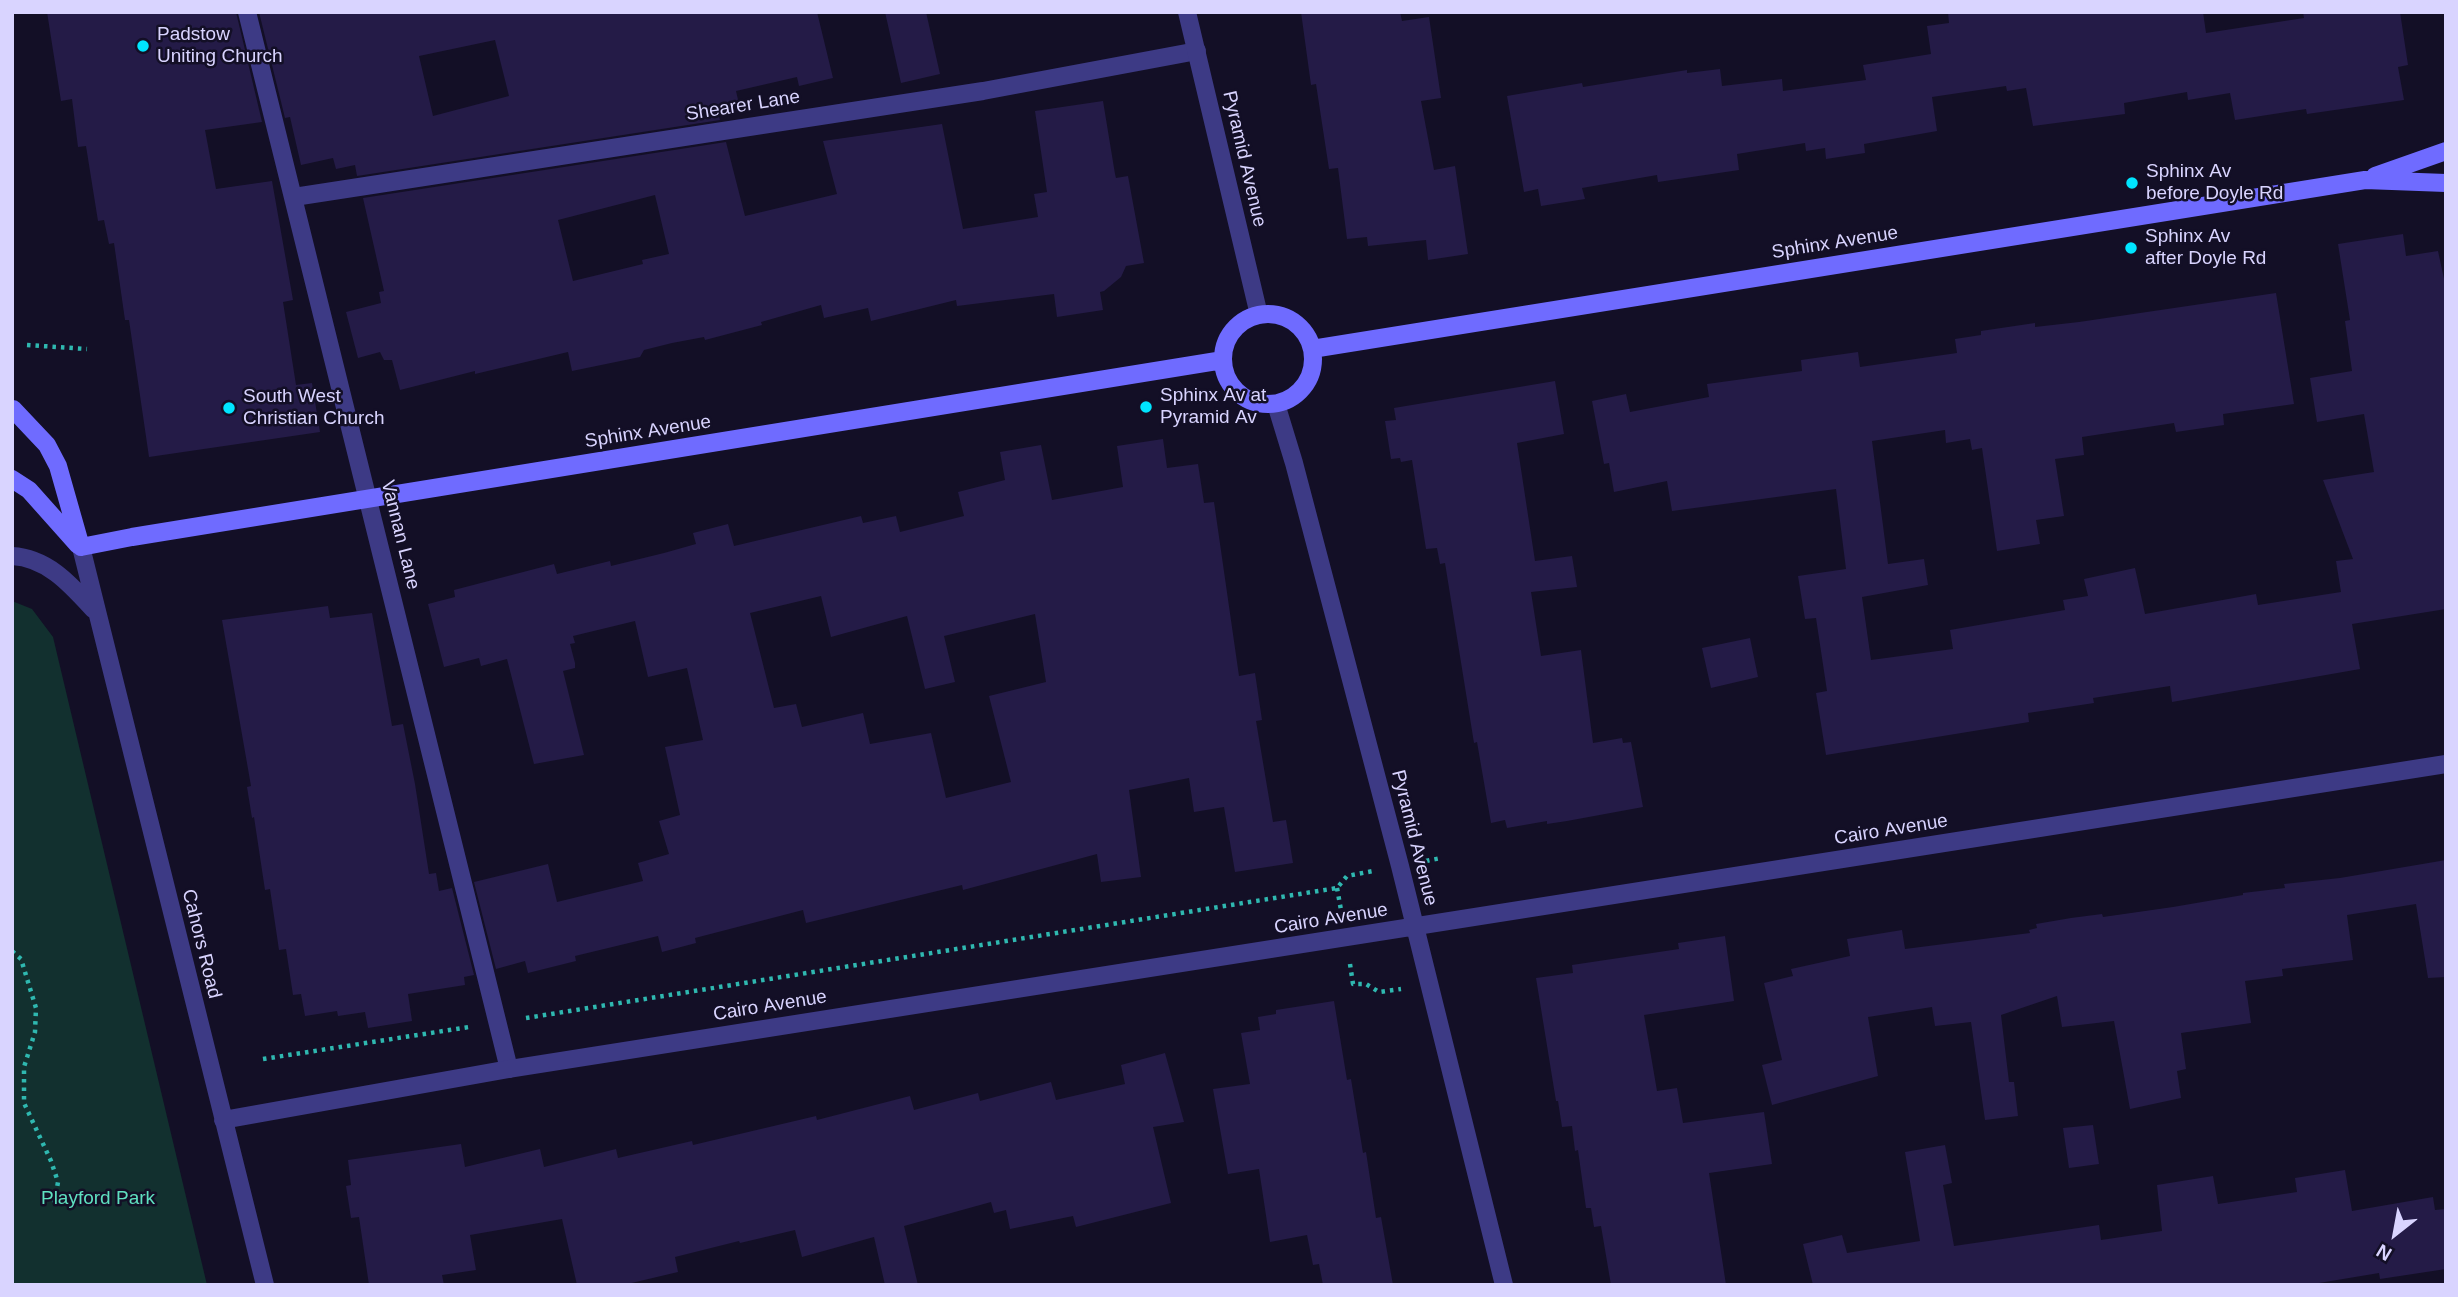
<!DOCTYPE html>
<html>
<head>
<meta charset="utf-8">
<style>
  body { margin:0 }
  #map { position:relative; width:2458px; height:1297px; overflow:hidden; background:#130f26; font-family:Arial,sans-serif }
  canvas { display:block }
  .frame { position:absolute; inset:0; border:14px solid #d9d4ff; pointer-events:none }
  .north { position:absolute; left:2360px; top:1199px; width:70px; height:70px; -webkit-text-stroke:5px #130f26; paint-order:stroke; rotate:211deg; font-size:19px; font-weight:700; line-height:28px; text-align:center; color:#d9d4ff }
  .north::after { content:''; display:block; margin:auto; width:24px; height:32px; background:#d9d4ff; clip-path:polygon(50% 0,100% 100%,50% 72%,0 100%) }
</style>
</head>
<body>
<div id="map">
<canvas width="2458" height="1297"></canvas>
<div class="frame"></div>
<div class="north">N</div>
</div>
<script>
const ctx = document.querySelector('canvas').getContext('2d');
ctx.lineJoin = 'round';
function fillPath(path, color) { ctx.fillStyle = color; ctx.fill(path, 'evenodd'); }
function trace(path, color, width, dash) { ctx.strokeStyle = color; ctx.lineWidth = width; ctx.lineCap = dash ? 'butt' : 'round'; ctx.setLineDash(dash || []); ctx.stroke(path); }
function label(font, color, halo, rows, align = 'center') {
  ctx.font = font + ' Arial,sans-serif'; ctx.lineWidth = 5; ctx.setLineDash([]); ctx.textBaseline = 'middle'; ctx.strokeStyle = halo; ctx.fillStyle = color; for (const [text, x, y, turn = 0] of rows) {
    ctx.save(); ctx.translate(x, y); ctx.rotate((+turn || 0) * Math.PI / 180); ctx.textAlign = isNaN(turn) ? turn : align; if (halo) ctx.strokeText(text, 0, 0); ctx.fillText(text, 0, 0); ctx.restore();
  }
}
fillPath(new Path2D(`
  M12,601L32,609L53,637L207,1285H12Z`), '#12302f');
fillPath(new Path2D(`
  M47,12H236L262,122L205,130L216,189L272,181L293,300L283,302L296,385L312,383L320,432L149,457L129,320H125L114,243L109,244L104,220L98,221L86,146L78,147L72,99L61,101Z
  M259,12H817L833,78L799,86L797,77L736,91L739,104L717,108L720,120L357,176L355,165L336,169L333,158L301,165L290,117L285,118ZM495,40L509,96L433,116L419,56Z
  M885,12H926L940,74L901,83Z
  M1301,12H1400L1402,21L1429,17L1441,98L1421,101L1434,170L1455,166L1468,254L1428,260L1426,240L1368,246L1367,237L1347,239L1338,168L1329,169L1316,84L1311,85Z
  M1948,12H2203L2206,33L2304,18L2303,12H2400L2408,65L2398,67L2404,100L2307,114L2306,109L2235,120L2230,93L2188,100L2187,92L2124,103L2125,114L2033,126L2026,88L2007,91L2006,86L1932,97L1937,131L1864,144L1865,153L1826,159L1825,148L1806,151L1805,143L1737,154L1739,170L1658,182L1657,175L1582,188L1585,199L1541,206L1538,189L1524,192L1507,96L1582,83L1583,87L1687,70V73L1720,69L1722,86L1782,79L1783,91L1866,80L1863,65L1931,54L1927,26L1949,23Z
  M1103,101L1115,174L1116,178L1128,176L1144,263L1126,266L1121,277L1104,291L1100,292L1103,310L1057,317L1054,294L957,306L956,300L871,321L868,308L824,318L821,305L761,322L762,325L705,340L704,337L672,343L644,350L640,357L572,371L568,352L475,374V371L400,390L392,360H384L380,352L358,358L346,312L381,303L379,292L384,291L363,198L726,142L745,216L837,194L823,141L942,124L963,229L1038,217L1034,194L1047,192L1035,111ZM655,195L669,254L642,260L643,264L573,281L558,220Z
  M2403,234L2406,256L2438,251L2446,288V609L2352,624L2360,669L2172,702L2170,686L2093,698L2094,703L2028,713L2029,722L1826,755L1816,693L1827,691L1816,618L1805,619L1798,576L1846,569L1836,489L1672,511L1667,481L1614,492L1609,463L1604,464L1592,401L1626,394L1630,412L1709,397L1707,384L1802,371L1801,360L1858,352L1860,367L1957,353L1955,339L1981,335V331L2035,323V327L2079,322L2276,293L2294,404L2223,414L2224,425L2176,432L2174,423L2082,437L2084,455L2055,459L2064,516L2036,520L2040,544L1997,551L1982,448L1972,450L1970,439L1946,443L1945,430L1872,441L1888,564L1924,559L1928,585L1862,597L1871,660L1953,649L1950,630L2065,610L2063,600L2088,596L2084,579L2135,568L2145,614L2256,594L2258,605L2341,592L2336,561L2353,559L2323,480L2374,472L2364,414L2317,422L2310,378L2352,371L2345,321L2350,320L2338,244Z
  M1555,381L1564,434L1517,443L1535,561L1572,556L1577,587L1531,592L1541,656L1581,650L1593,743L1622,738L1623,743L1631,742L1643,807L1567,821L1547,824V821L1507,828L1505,820L1491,823L1477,742L1474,743L1445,563L1440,564L1437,548L1426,549L1412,460L1401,462L1400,458L1391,459L1385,421L1396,420L1394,408Z
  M1163,439L1167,468L1198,464L1204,503L1214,502L1239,676L1255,673L1262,720L1256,721L1273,822L1286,820L1293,863L1235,872L1224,807L1194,812L1189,778L1129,790L1141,877L1101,882L1097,854L963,890L962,885L806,923L803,910L695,938L696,943L662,952L658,936L575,956L576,961L528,973L525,961L496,969L474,882L548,864L557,902L643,881L638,863L669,854L659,821L680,815L665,747L703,740L687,668L648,677L635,621L573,636L575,643L570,644L575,663V668L563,671L584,755L534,764L507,659L481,666L479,658L444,667L428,604L455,597L454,590L554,564L557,574L610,561L611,566L664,553L696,544L693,533L728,524L734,546L861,516L863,523L896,516L900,532L964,516L958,492L1005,480L1000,452L1041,445L1052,500L1123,487L1117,446ZM821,596L831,637L907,616L925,689L955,682L944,636L1035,614L1046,682L989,696L1011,782L946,798L931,733L870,744L863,713L802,727L796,704L774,708L750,613Z
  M328,606L330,618L372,613L392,726L403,724L415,784L429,874L436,873L439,891L452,888L474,975L464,977L465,985L408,994L412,1021L368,1028L365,1012L338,1016L337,1011L305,1016L301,994L293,995L286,949L279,950L270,889L265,890L254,817L252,818L247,787L251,786L222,620Z
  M1750,638L1758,677L1711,688L1702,648Z
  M2446,860V977L2428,978L2416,904L2347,915L2353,960L2282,969L2283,976L2245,981L2251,1023L2181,1033L2186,1069L2177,1071L2181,1098L2130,1109L2114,1021L2062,1027L2057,996L2001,1015L2009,1082H2014L2018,1116L1985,1120L1971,1022L1935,1026L1932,1007L1868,1017L1878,1076L1772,1105L1762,1065L1782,1060L1764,983L1793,976L1791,969L1850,956L1847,939L1902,930L1905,949L2030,933L2029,930L2037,928L2036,924L2071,918L2102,914L2103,917L2173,907L2243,895V893L2285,888L2284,884L2340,878Z
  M1725,936L1734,1001L1644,1015L1657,1091L1677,1088L1683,1123L1764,1112L1772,1164L1709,1173L1726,1285H1611L1601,1226L1594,1227L1591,1208H1586L1578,1150L1575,1151L1572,1126L1562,1127L1558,1101H1556L1536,978L1573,973L1572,965L1679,949L1678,943Z
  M1334,1001L1347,1080L1351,1079L1363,1153L1366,1152L1376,1218L1381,1217L1393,1285H1323L1319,1264L1313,1265L1307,1235L1270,1242L1259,1169L1228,1174L1213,1089L1250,1084L1241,1033L1260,1030L1258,1017L1276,1014V1010Z
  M1165,1053L1184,1122L1153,1127L1171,1203L1076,1227L1073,1216L1010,1229L1006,1210L994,1213L991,1202L904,1226L918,1285H885L874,1237L802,1257L795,1230L740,1243L739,1241L675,1257L678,1272L623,1285H577L562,1219L470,1235L476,1270L442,1275L444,1285H369L359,1217L351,1218L346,1186L351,1185L348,1160L461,1144L465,1167L540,1149L544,1167L616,1149L618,1158L692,1141L693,1145L816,1116L817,1120L910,1096L914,1110L978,1093L980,1101L1051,1082L1056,1100L1125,1084L1121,1065Z
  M2093,1125L2099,1164L2069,1168L2063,1128Z
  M1945,1145L1952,1183L1943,1185L1954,1246L2099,1225L2101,1240L2162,1231L2157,1185L2213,1176L2218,1204L2297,1192L2295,1178L2345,1170L2352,1211L2433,1197L2435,1210L2446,1209V1269L2380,1279L2379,1273L2307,1285H1813L1803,1244L1842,1235L1847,1253L1920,1241L1905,1152Z`), '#241b47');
trace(new Path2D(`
  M27,345L87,349
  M1426,861L1441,858
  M1337,888L1341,910
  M12,951L21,959L36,1008L35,1032L24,1067V1103L51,1161L58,1182L54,1205
  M1350,964L1353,984H1366L1379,992L1401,989
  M526,1018L1337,888L1347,876L1373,871
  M263,1059L469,1027`), '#2fb8b0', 4.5, [3.5, 5]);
trace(new Path2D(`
  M247,12L509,1069
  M294,197L983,91L1197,51`), '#3d3a85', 18);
trace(new Path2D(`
  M1187,12L1259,315
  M1276,404L1294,463L1400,866L1504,1285
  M81,547L265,1285
  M12,556C48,558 71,585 94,610
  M223,1120L509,1069L2446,764`), '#3d3a85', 18);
trace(new Path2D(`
  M2375,176L2446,151
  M1223 359a45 45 0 1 1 90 0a45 45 0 1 1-90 0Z
  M1312,349L2365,180L2446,183
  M13,409L47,445L58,466L81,547
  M12,479L29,490L78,545
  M81,547L132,537L1223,360`), '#6f6bff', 18);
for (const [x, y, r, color] of [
  [143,46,7,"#00e5ff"],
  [2132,183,7,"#00e5ff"],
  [2131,248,7,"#00e5ff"],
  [1146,407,7,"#00e5ff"],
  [229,408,7,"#00e5ff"]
]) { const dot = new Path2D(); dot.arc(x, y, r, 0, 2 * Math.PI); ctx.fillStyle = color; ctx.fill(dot); trace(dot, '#130f26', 2.5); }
label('19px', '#d9d4ff', '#130f26', [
  ["Padstow",157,35],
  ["Uniting Church",157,57],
  ["Sphinx Av",2146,172],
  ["before Doyle Rd",2146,194],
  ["Sphinx Av",2145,237],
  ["after Doyle Rd",2145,259],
  ["Sphinx Av at",1160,396],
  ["Pyramid Av",1160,418],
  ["South West",243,397],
  ["Christian Church",243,419]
], 'left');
label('19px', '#d9d4ff', '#130f26', [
  ["Shearer Lane",743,106,-9],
  ["Pyramid Avenue",1244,159,77],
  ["Sphinx Avenue",1835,243,-9],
  ["Sphinx Avenue",648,432,-9],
  ["Vannan Lane",400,535,76],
  ["Cairo Avenue",1891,830,-9],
  ["Pyramid Avenue",1414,838,76],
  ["Cairo Avenue",1331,919,-9],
  ["Cahors Road",201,944,76],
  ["Cairo Avenue",770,1006,-9]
]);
label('19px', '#5fe0c0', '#130f26', [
  ["Playford Park",98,1199]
]);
</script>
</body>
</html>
